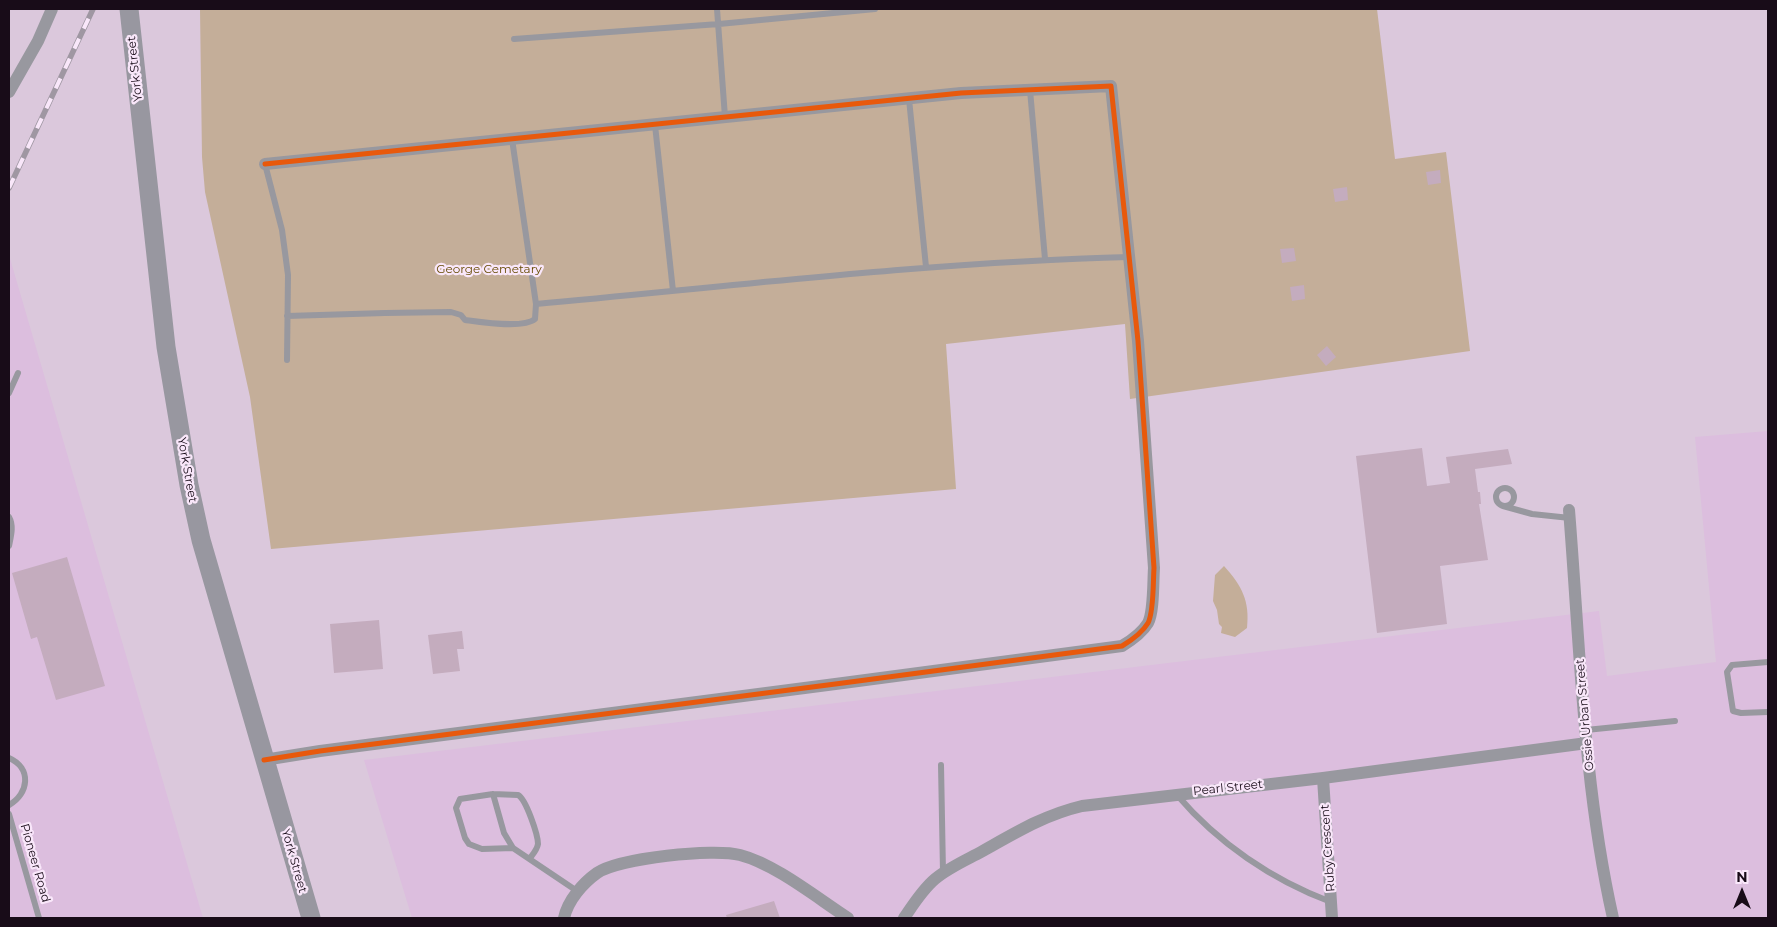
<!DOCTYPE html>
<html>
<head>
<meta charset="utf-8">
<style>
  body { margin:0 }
  #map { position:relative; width:1777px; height:927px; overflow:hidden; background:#dbc8dc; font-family:Montserrat,sans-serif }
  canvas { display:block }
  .frame { position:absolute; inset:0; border:10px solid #180c18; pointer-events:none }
  .north { position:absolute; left:1717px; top:867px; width:50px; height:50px; -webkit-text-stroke:4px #f9e7fa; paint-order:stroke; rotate:0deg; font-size:14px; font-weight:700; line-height:20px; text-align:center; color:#180c18 }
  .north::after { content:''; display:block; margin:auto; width:18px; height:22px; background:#180c18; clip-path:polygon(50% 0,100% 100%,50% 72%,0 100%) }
</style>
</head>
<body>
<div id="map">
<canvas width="1777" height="927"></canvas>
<div class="frame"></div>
<div class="north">N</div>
</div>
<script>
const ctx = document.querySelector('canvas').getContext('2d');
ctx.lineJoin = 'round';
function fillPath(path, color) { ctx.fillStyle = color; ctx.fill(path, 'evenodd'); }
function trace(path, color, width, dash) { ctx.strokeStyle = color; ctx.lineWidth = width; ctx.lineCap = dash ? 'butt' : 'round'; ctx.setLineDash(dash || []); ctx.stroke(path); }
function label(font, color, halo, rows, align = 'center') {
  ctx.font = font + ' Montserrat,sans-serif'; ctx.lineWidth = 4.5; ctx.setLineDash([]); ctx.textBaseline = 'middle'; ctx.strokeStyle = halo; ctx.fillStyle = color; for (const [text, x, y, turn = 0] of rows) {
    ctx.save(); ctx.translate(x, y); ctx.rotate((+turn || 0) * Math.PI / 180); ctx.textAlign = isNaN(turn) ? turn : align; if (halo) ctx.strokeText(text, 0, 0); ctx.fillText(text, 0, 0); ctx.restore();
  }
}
fillPath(new Path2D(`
  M9,255L99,563L203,918H9Z
  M1768,431V918H412L364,760L1599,611L1607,676L1716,662L1695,437Z`), '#dcbede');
fillPath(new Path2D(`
  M200,9H1377L1395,159L1446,152L1470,351L1130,399L1125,324L946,344L956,489L271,549L250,397L205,192L202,157Z
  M1224,566C1242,586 1250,601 1247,628L1235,637L1221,633L1222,627L1219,624L1217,610L1213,601L1215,575Z`), '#c4ae99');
fillPath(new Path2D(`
  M1440,170L1441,183L1428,185L1426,172Z
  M1347,187L1348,200L1335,202L1333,189Z
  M1294,248L1296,261L1282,263L1280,249Z
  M1304,285L1305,299L1292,301L1290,287Z
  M1327,346L1336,357L1326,366L1317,355Z
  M1422,448L1427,486L1450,483L1446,457L1508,449L1512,464L1475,469L1478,492H1480L1481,504H1479L1488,560L1440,566L1447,624L1377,633L1356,456Z
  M67,557L105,686L56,700L37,637L31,639L12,573Z
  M379,620L383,669L334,673L330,624Z
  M462,631L464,649H457L460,671L433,674L428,635Z
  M774,901L780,918H727L726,915Z`), '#c4acbe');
trace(new Path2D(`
  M717,9L725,117
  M514,39L719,24L875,9
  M1030,90L1045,259
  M909,99L926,267
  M655,125L673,291
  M512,139L536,304
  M265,164L282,230L288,275L287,360
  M287,316L385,313L451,312L461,315L465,320C480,322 523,329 535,319L536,304C734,286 931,262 1129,257
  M9,393L18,373
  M1496 497a9 9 0 1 1 18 0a9 9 0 1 1-18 0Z
  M1503,506L1532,514L1570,518
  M9,517C14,526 11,536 9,546
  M1768,662L1732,665L1727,672L1733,711L1741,713L1768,712
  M1586,730L1675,721
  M9,758C32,768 29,794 9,805
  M941,765L943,872
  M493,794L504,833L513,848L577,891
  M1177,795C1218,843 1272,880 1331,902
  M9,814L39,918
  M513,848L482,849L469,844L465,838L456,808L460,799L493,794L518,795C526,799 538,835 538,844C537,850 533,854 530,858`), '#98989f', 6);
trace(new Path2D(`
  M9,92L38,41L52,9
  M1569,510C1580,646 1583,785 1613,918
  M264,760L320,751L843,683L1122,646C1132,640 1142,633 1148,623C1154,612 1153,581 1154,568L1138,341L1111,86L961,93L265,164
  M1323,778L1332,918
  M564,918C568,900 583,883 597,873C619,858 714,848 740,855C775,864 817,898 848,918
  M904,918C913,905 922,890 935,879C948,868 966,860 981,852C1015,833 1044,815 1082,806L1323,778L1587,743`), '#98989f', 12);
trace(new Path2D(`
  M129,9L166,347L189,485L201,540L311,918`), '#9897a0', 19);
const rail = new Path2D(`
  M9,188L93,9`);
trace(rail, '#9f97a2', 5.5);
trace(rail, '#f9e7fa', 4, [11]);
trace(new Path2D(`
  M264,760L320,751L843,683L1122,646C1132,640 1142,633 1148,623C1154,612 1153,581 1154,568L1138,341L1111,86L961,93L265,164`), '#e8590c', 5);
label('12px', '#180c18', '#f9e7fa', [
  ["York Street",135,69,-96],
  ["York Street",187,470,80],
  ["Ossie Urban Street",1585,715,-95],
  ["Pearl Street",1228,788,-6],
  ["Ruby Crescent",1328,848,-94],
  ["York Street",294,861,74],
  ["Pioneer Road",35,863,74]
]);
label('12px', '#654b03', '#f9e7fa', [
  ["George Cemetary",489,269]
]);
</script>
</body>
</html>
